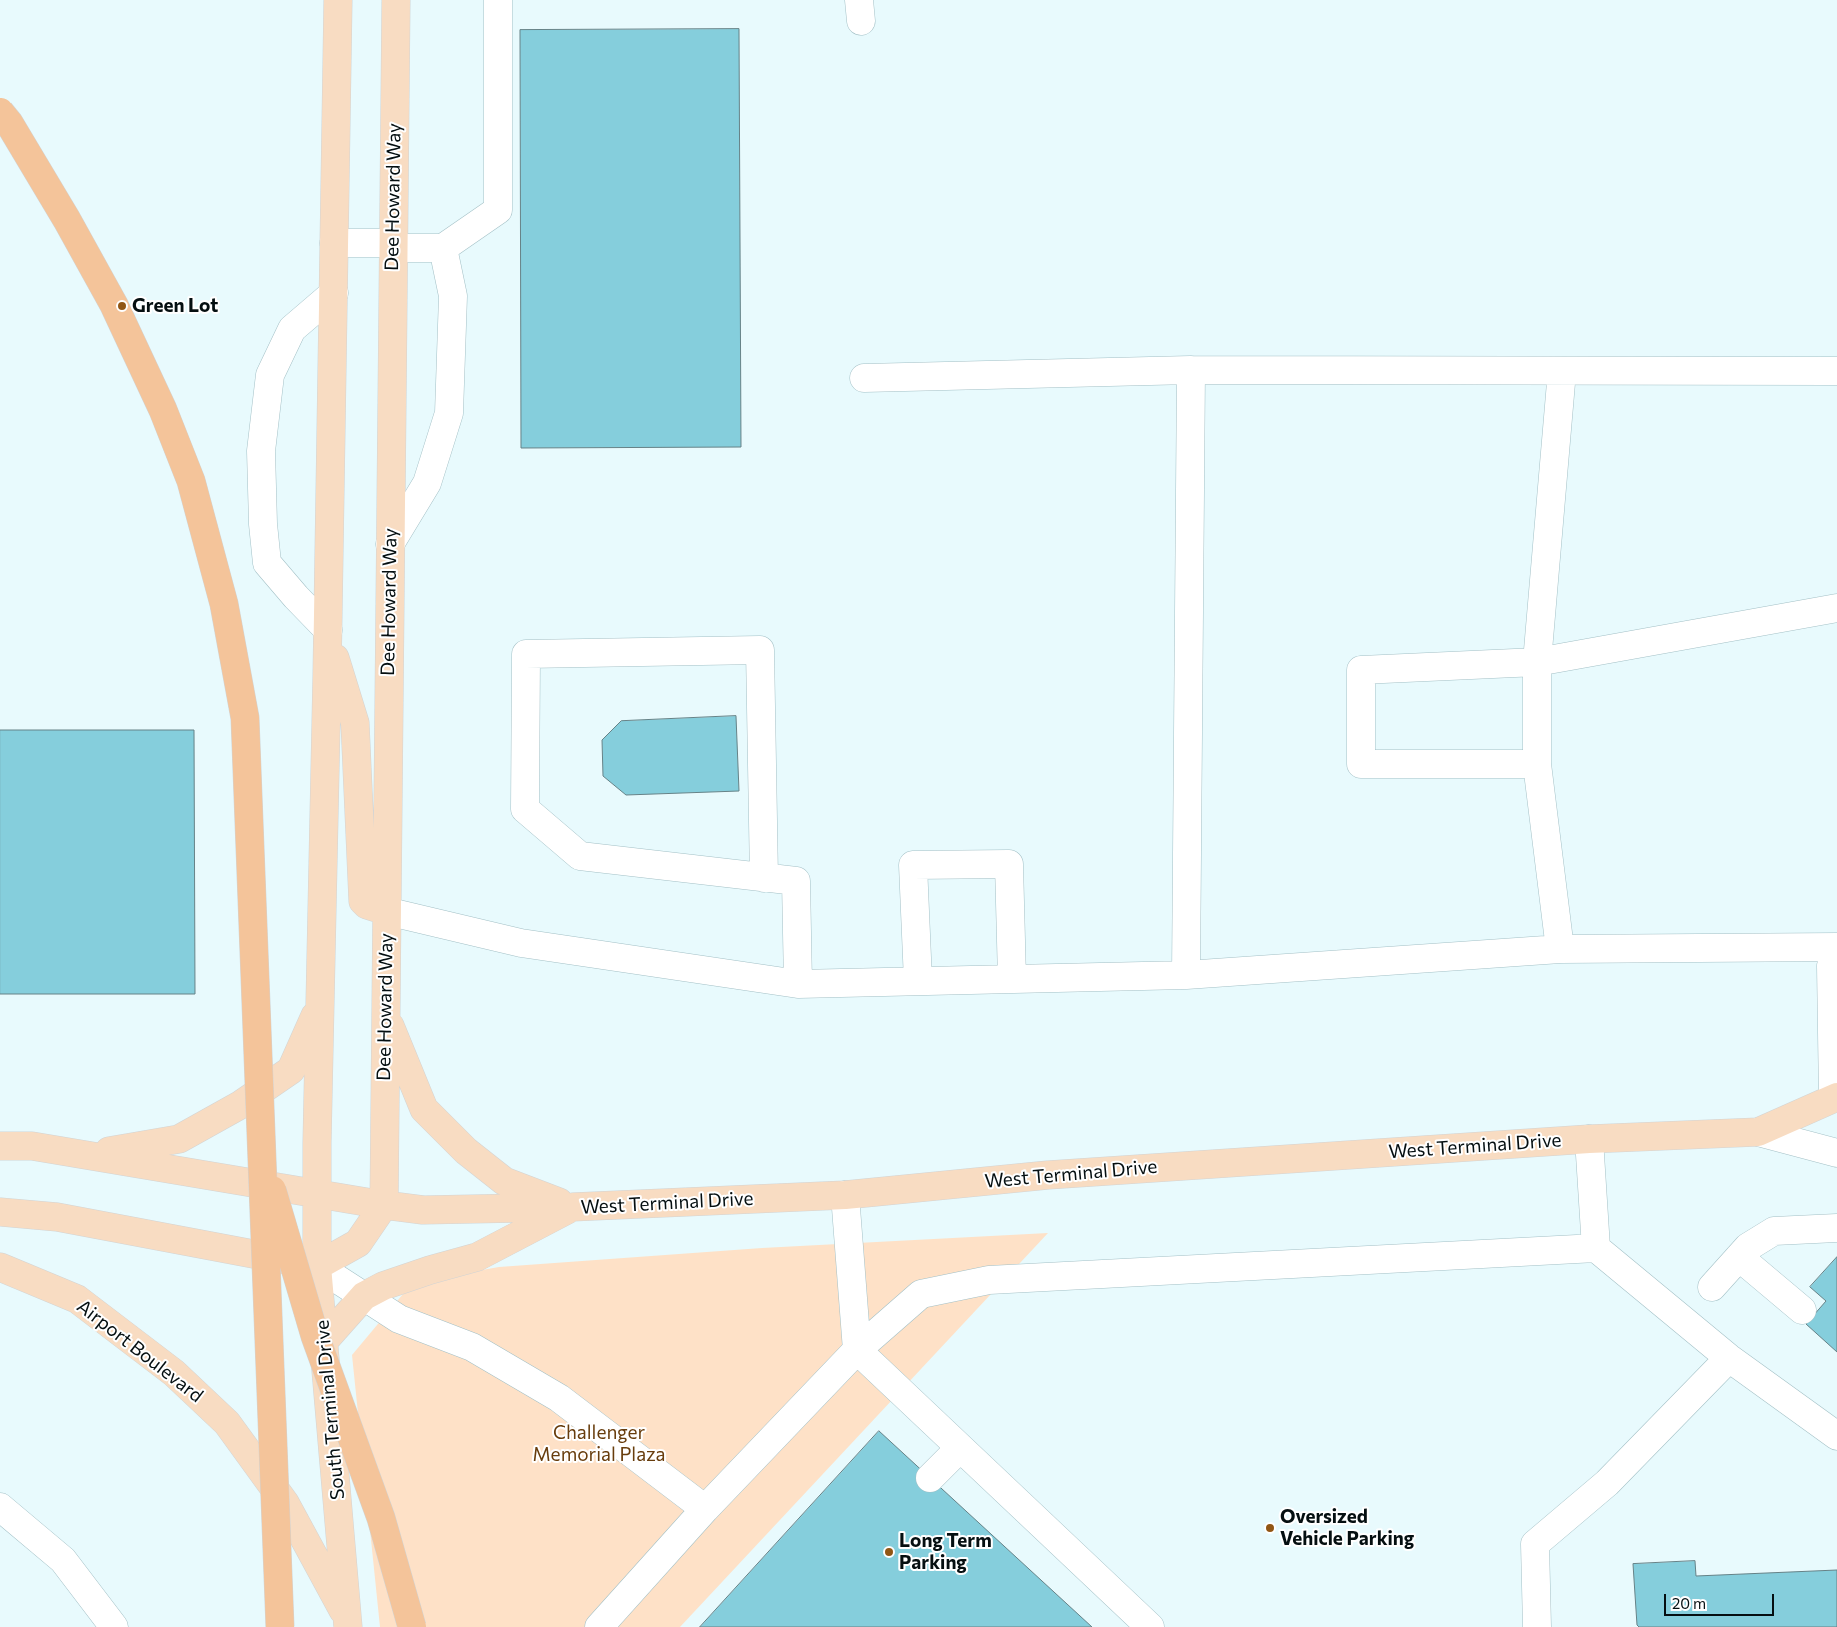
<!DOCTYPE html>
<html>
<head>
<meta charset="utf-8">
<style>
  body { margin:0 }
  #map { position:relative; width:1837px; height:1627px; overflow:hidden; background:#e8fafd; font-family:Commissioner,sans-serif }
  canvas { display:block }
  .scale { position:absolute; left:1664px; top:1594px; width:110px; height:22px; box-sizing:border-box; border:2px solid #050f11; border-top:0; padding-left:6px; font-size:15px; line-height:18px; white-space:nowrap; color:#050f11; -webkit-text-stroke:4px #fff; paint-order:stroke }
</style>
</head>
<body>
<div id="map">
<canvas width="1837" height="1627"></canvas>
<div class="scale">20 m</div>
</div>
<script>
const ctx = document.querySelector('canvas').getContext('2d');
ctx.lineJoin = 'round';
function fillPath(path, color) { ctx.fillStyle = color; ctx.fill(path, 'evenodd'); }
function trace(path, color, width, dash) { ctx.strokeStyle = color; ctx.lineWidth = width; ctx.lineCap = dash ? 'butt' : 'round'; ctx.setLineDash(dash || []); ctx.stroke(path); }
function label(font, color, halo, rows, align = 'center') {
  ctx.font = font + ' Commissioner,sans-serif'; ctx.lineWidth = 4; ctx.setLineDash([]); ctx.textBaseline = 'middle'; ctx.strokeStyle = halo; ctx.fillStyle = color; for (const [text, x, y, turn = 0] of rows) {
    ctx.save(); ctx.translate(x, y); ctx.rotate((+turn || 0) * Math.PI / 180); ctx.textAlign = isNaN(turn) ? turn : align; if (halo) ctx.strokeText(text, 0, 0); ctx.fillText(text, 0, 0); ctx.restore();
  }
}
fillPath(new Path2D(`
  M1048,1233L680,1627H380L352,1355L413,1282L499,1267L762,1248Z`), '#fee1c7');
const building = new Path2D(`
  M739,29L741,447L521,448L520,30Z
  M736,716L739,791L626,795L603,776L602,740L621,721Z
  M0,730H194L195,994H0Z
  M1837,1257V1352L1806,1324L1826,1301L1810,1287Z
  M879,1431L1092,1627H700Z
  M1695,1561L1696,1576L1837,1570V1627H1639L1637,1625L1633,1564Z`);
fillPath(building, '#85cedc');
trace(building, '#668287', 1);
const minor = new Path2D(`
  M859,0L861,21
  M334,243H392
  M392,248H443L498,210V0
  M864,378L1191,370L1837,371
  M390,544L427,483L449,413L453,296L443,248
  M328,630L296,597L267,563L263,524L261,451L270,375L292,329L334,293
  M1537,764H1361V670L1537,662L1562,371
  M764,878L760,650L526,654L525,809L580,856L796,881L798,984
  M386,911L521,943L798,984L1186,975L1560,949L1837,947
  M1560,949L1537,764V662L1837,608
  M1186,975L1191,370
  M918,981L913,865L1009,864L1012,979
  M1833,1098L1831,966L1837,949
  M1758,1132L1837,1153
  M1589,1139L1596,1248L1729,1358L1837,1436
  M845,1195L857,1350L1150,1627
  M1739,1257L1802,1310
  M317,1266L399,1319L472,1347L559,1398L705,1509
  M1712,1287L1748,1247L1774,1231L1837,1228
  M930,1478L960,1448
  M0,1507L63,1560L114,1627
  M599,1627L705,1509L857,1350L921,1294L989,1280L1596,1248
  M1537,1627L1535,1544L1607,1483L1729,1358`);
const major = new Path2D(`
  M338,0L327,676L317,1143V1266L348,1627
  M335,658L355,723L363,901L367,905L386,911
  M390,1026L424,1109L466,1151L504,1181L559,1202
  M0,1146H32L384,1205L423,1210L572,1207L845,1195L1048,1175L1589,1139L1758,1132L1837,1097
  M109,1151L179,1139L240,1105L291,1070L315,1016
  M384,1205L396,0
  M0,1212L57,1217L317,1266L358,1243L384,1205
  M0,1267L77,1299L174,1373L227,1423L285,1503L343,1610
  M324,1341L364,1296L383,1286L430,1270L477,1257L567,1210`);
trace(minor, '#a3c0c6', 29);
trace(major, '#d2d4d4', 29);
trace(minor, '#fff', 28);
trace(major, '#f8dcc2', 28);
const highwayBridge = new Path2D(`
  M0,112L9,123L67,220L114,305L163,410L191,481L224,604L245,718L280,1627
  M272,1190L315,1336L381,1518L412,1627`);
trace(highwayBridge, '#d2d4d4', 29, []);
trace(highwayBridge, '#f4c49a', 28);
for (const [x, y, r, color] of [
  [122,306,5,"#915614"],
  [1270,1528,5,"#915614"],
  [889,1552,5,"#915614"]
]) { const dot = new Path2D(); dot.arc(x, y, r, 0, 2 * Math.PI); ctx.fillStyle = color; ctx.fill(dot); trace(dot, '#fff', 2); }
label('19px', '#050f11', '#fff', [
  ["Dee Howard Way",393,197,-89],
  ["Dee Howard Way",389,602,-89],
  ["Dee Howard Way",385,1007,-89],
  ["West Terminal Drive",1475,1146,-4],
  ["West Terminal Drive",1071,1174,-5],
  ["West Terminal Drive",667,1203,-3],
  ["Airport Boulevard",140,1351,38],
  ["South Terminal Drive",330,1410,-95]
]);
label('bold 19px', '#050f11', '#fff', [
  ["Green Lot",132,306],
  ["Oversized",1280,1517],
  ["Vehicle Parking",1280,1539],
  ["Long Term",899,1541],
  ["Parking",899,1563]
], 'left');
label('19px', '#683d0d', '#fff', [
  ["Challenger",599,1433],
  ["Memorial Plaza",599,1455]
]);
</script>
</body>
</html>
